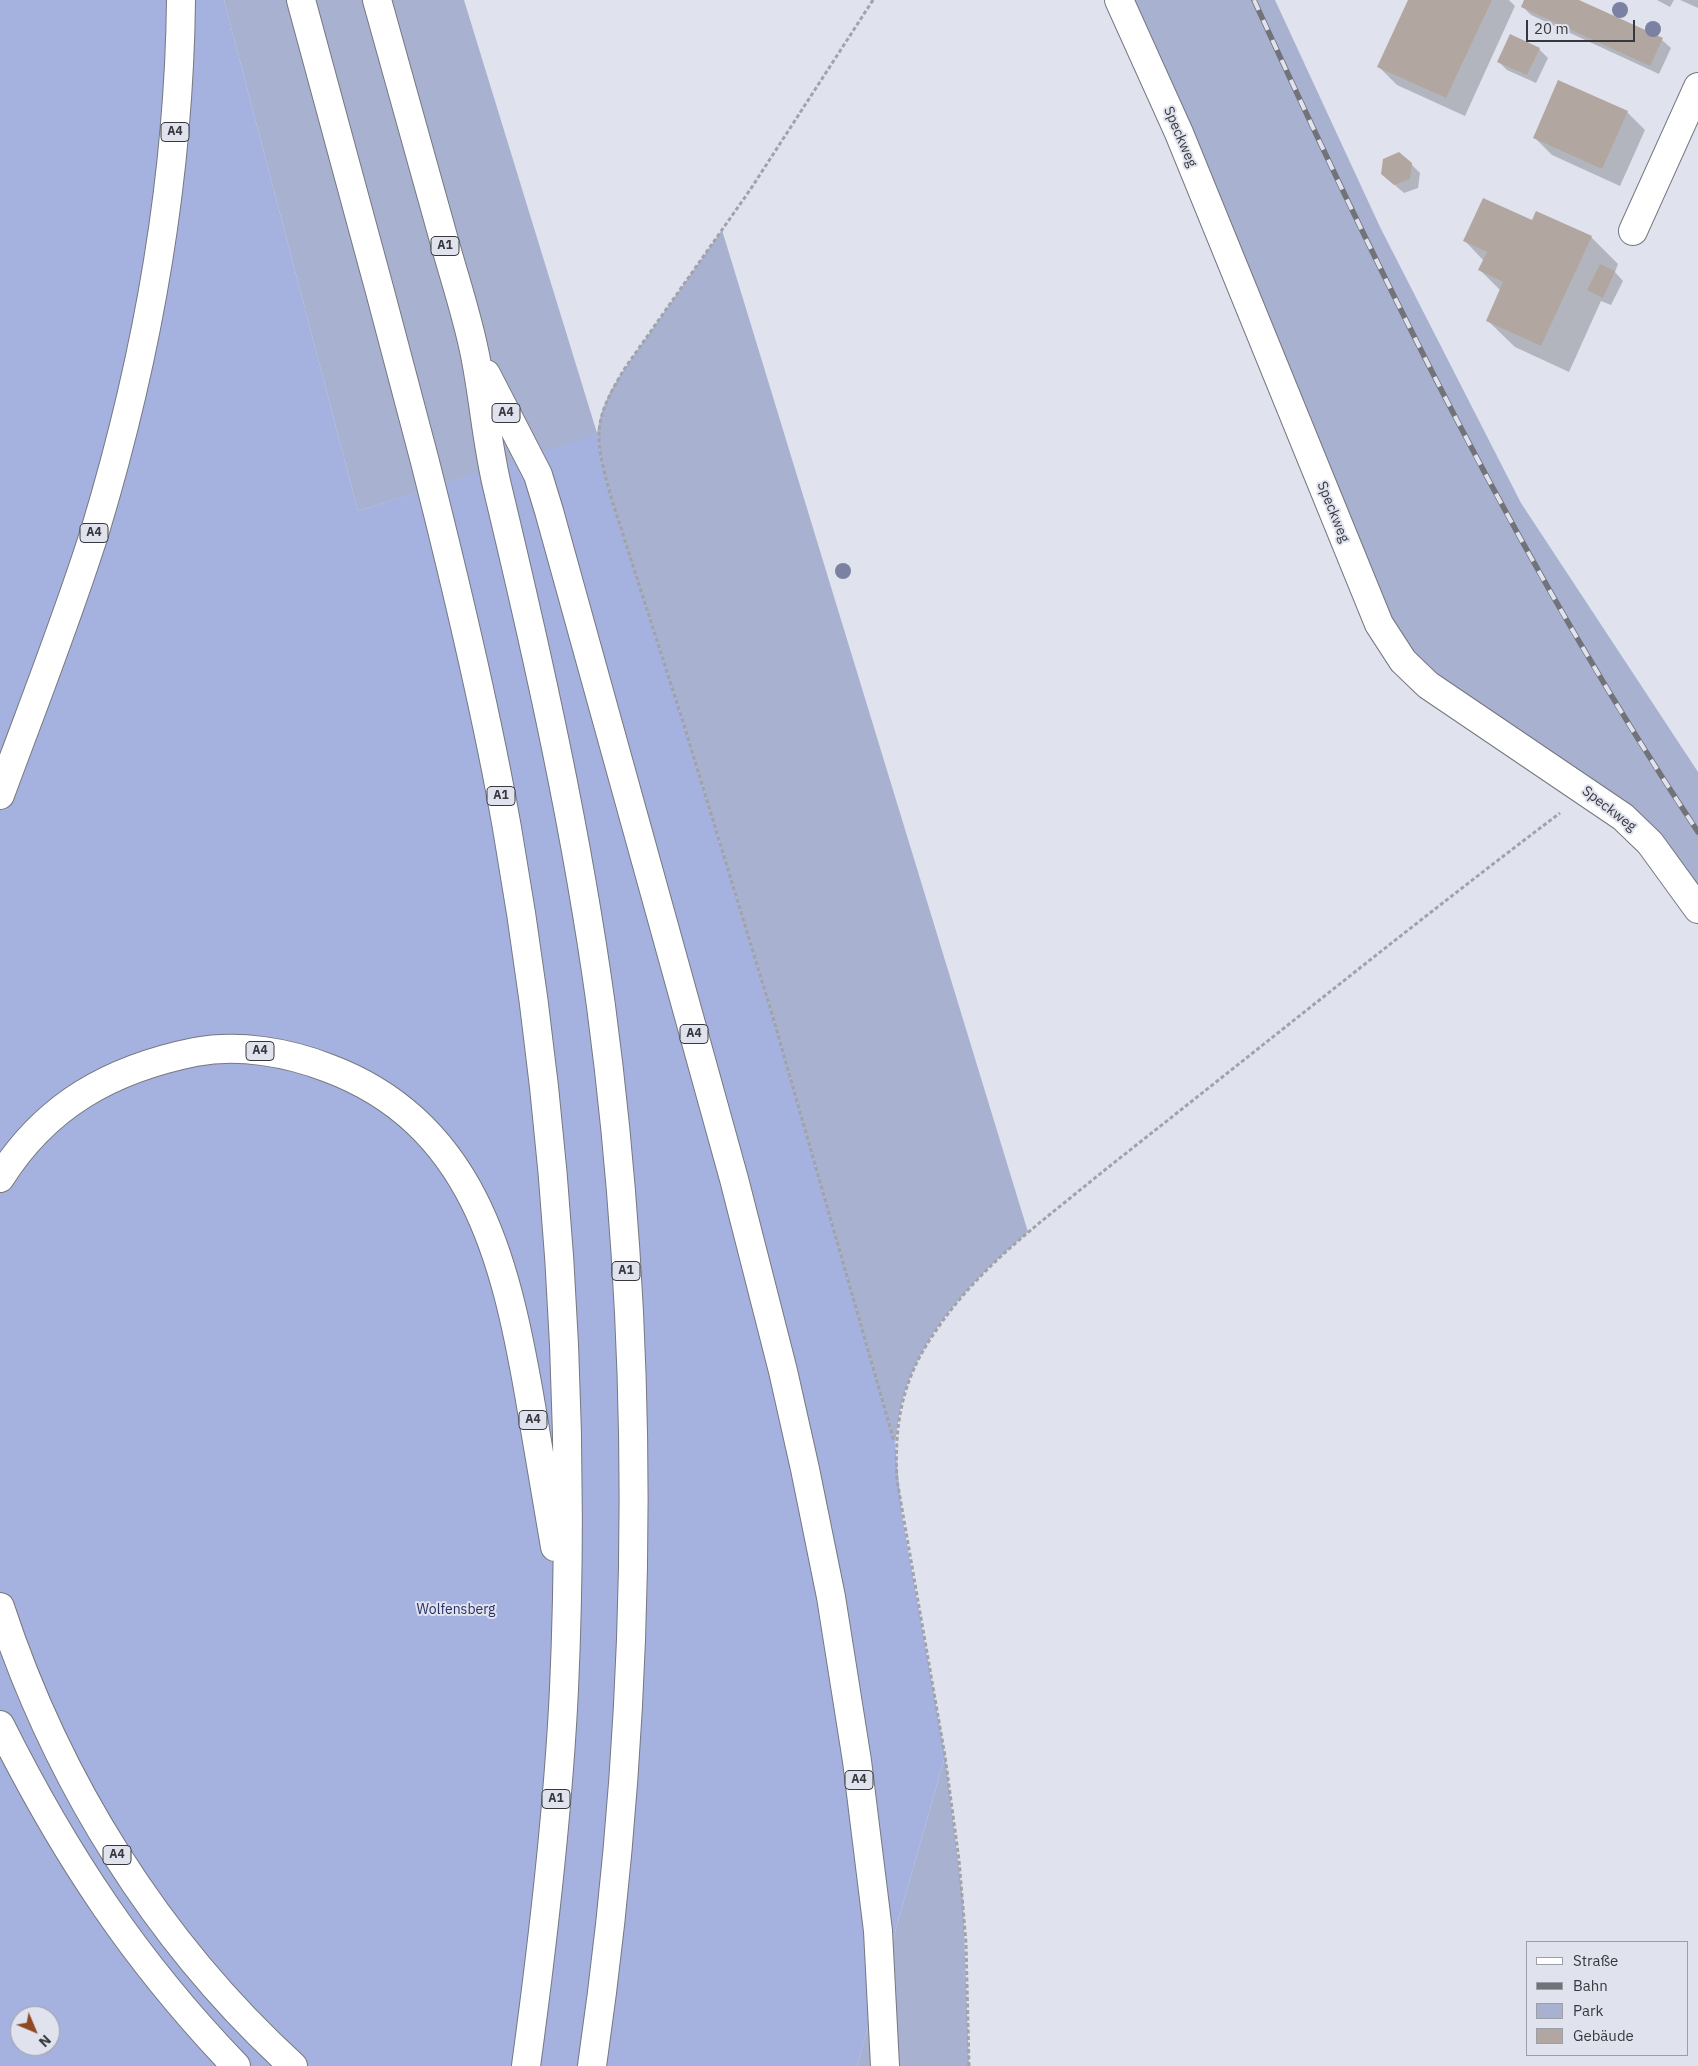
<!DOCTYPE html>
<html>
<head>
<meta charset="utf-8">
<style>
  body { margin:0 }
  #map { position:relative; width:1698px; height:2066px; overflow:hidden; background:#e0e3ee; font-family:"IBM Plex Sans",sans-serif }
  canvas { display:block }
  .legend { position:absolute; left:1526px; top:1941px; width:162px; height:115px; box-sizing:border-box; background:#e0e3ee; border:1px solid #9c9fa7; margin:0; padding:6px 9px; list-style:none; font-size:15px; color:#37383c }
  .legend li { display:flex; align-items:center; gap:10px; height:25px }
  .legend b { width:25px; border:1px solid #9c9fa7 }
  .north { position:absolute; left:10px; top:2006px; width:50px; height:50px; box-sizing:border-box; background:#e0e3ee; border:1px solid #9c9fa7; border-radius:50%; rotate:135deg; font-size:14px; font-weight:700; line-height:20px; text-align:center; color:#37383c }
  .north::after { content:''; display:block; margin:auto; width:18px; height:22px; background:#904a23; clip-path:polygon(50% 0,100% 100%,50% 72%,0 100%) }
  .scale { position:absolute; left:1526px; top:20px; width:109px; height:22px; box-sizing:border-box; border:2px solid #37383c; border-top:0; padding-left:6px; font-size:15px; line-height:18px; white-space:nowrap; color:#37383c; -webkit-text-stroke:4px #e0e3ee; paint-order:stroke }
</style>
</head>
<body>
<div id="map">
<canvas width="1698" height="2066"></canvas>
<ul class="legend">
<li><b style="height:6px;background:#fff"></b>Straße</li>
<li><b style="height:6px;background:#717379"></b>Bahn</li>
<li><b style="height:14px;background:#a8b1d0"></b>Park</li>
<li><b style="height:14px;background:#b1a6a0"></b>Gebäude</li>
</ul>
<div class="north">N</div>
<div class="scale">20 m</div>
</div>
<script>
const ctx = document.querySelector('canvas').getContext('2d');
ctx.lineJoin = 'round';
function fillPath(path, color) { ctx.fillStyle = color; ctx.fill(path, 'evenodd'); }
function trace(path, color, width, dash) { ctx.strokeStyle = color; ctx.lineWidth = width; ctx.lineCap = dash ? 'butt' : 'round'; ctx.setLineDash(dash || []); ctx.stroke(path); }
function label(font, color, halo, rows, align = 'center') {
  ctx.font = font + ' "IBM Plex Sans",sans-serif'; ctx.lineWidth = 4; ctx.setLineDash([]); ctx.textBaseline = 'middle'; ctx.strokeStyle = halo; ctx.fillStyle = color; for (const [text, x, y, turn = 0] of rows) {
    ctx.save(); ctx.translate(x, y); ctx.rotate((+turn || 0) * Math.PI / 180); ctx.textAlign = isNaN(turn) ? turn : align; if (halo) ctx.strokeText(text, 0, 0); ctx.fillText(text, 0, 0); ctx.restore();
  }
}
fillPath(new Path2D(`
  M224,0H464L597,433L601,414L610,392L625,368L722,230L1028,1232C974,1278 918,1335 901,1406C898,1418 897,1431 895,1444L772,1014L683,722L611,497L602,465L597,435L358,511Z
  M1119,0H1275L1380,227L1521,503L1698,772V909L1650,843L1403,661Z
  M945,1756L963,1901L969,2066H857Z`), '#a8b1d0');
fillPath(new Path2D(`
  M0,0H224L358,511L597,434L602,465L611,497L683,722L772,1014L895,1444L902,1516L945,1756L857,2066H0ZM20,2016H50V2046H20Z`), '#a5b1de');
fillPath(new Path2D(`
  M1409,0H1509L1515,6L1465,116L1397,85L1379,67Z
  M1525,0H1576L1662,40L1671,48L1659,74L1531,15L1522,6Z
  M1657,0H1674L1670,7Z
  M1680,0H1698V8Z
  M1539,49L1548,58L1536,83L1507,70L1498,61Z
  M1627,112L1645,130L1620,186L1552,155L1534,137Z
  M1411,164L1420,173L1418,188L1404,193L1382,174Z
  M1533,221L1591,237L1618,264L1615,272L1623,281L1611,305L1601,301L1569,372L1515,347L1487,320L1501,291L1480,270L1484,261L1465,241Z`), '#0003');
fillPath(new Path2D(`
  M1408,0H1492L1446,98L1377,67Z
  M1524,0H1579L1663,38L1650,66L1521,7Z
  M1510,34L1540,48L1527,75L1497,62Z
  M1558,80L1628,111L1602,169L1533,138Z
  M1399,152L1412,163L1410,179L1394,185L1381,174L1383,159Z
  M1483,198L1532,220L1536,211L1592,236L1541,346L1486,321L1503,282L1478,270L1487,252L1463,241Z
  M1600,264L1615,271L1603,298L1587,290Z`), '#b1a6a0');
const minor = new Path2D(`
  M1119,0L1179,133L1379,624L1403,661L1428,685L1623,817L1650,843L1698,909
  M1633,231L1698,87`);
const highway = new Path2D(`
  M301,0C343,153 384,305 424,458C455,580 485,704 507,828C557,1113 577,1400 564,1689C558,1815 543,1941 526,2066
  M377,0C399,78 420,156 442,233C453,274 467,314 475,355C484,400 487,446 498,490C539,661 577,832 601,1006C648,1358 643,1715 592,2066
  M486,374L538,475L549,511L734,1179L783,1371L805,1469L831,1597L857,1761L878,1931L885,2066
  M0,795C32,708 67,620 95,531C147,359 179,180 181,0
  M0,1178C46,1105 111,1069 195,1052C239,1044 287,1052 328,1068C473,1122 505,1258 529,1394C538,1445 546,1496 555,1547
  M0,1607C57,1781 157,1942 293,2066
  M0,1725C65,1855 135,1961 236,2066`);
trace(minor, '#757881', 30);
trace(highway, '#757881', 30);
trace(new Path2D(`
  M873,0L750,190L625,368C592,422 594,436 611,497L683,722L772,1014L894,1441
  M969,2066L966,1943L959,1860L945,1756L897,1480C894,1424 902,1379 935,1332C971,1278 1019,1239 1069,1199C1108,1167 1148,1136 1187,1105C1311,1007 1434,908 1560,813`), '#a1a3ab', 3, [4, 2.5]);
trace(minor, '#fff', 28);
trace(highway, '#fff', 28);
const rail = new Path2D(`
  M1254,0C1385,287 1523,569 1698,832`);
trace(rail, '#717379', 5.5);
trace(rail, '#e0e3ee', 4, [11]);
ctx.fillStyle = '#7a81a3';
for (const [x, y] of [
  [1620,10],
  [1653,29],
  [843,571]
]) { ctx.beginPath(); ctx.arc(x, y, 8, 0, 2 * Math.PI); ctx.fill(); }
for (const [x, y, w] of [
  [175,132,28],
  [445,246,28],
  [506,413,28],
  [94,533,28],
  [501,796,28],
  [694,1034,28],
  [260,1051,28],
  [626,1271,28],
  [533,1420,28],
  [859,1780,28],
  [556,1799,28],
  [117,1855,28]
]) { const box = new Path2D(); box.roundRect(x - w / 2, y - 9.5, w, 19, 4); ctx.fillStyle = '#e0e3ee'; ctx.fill(box); trace(box, '#37383c', 1); }
label('bold 12px', '#37383c', null, [
  ["A4",175,132],
  ["A1",445,246],
  ["A4",506,413],
  ["A4",94,533],
  ["A1",501,796],
  ["A4",694,1034],
  ["A4",260,1051],
  ["A1",626,1271],
  ["A4",533,1420],
  ["A4",859,1780],
  ["A1",556,1799],
  ["A4",117,1855]
]);
label('14px', '#37383c', '#e0e3ee', [
  ["Speckweg",1180,137,67],
  ["Speckweg",1333,512,68],
  ["Speckweg",1609,809,38]
]);
label('14px', '#273066', '#e0e3ee', [
  ["Wolfensberg",456,1610]
]);
</script>
</body>
</html>
